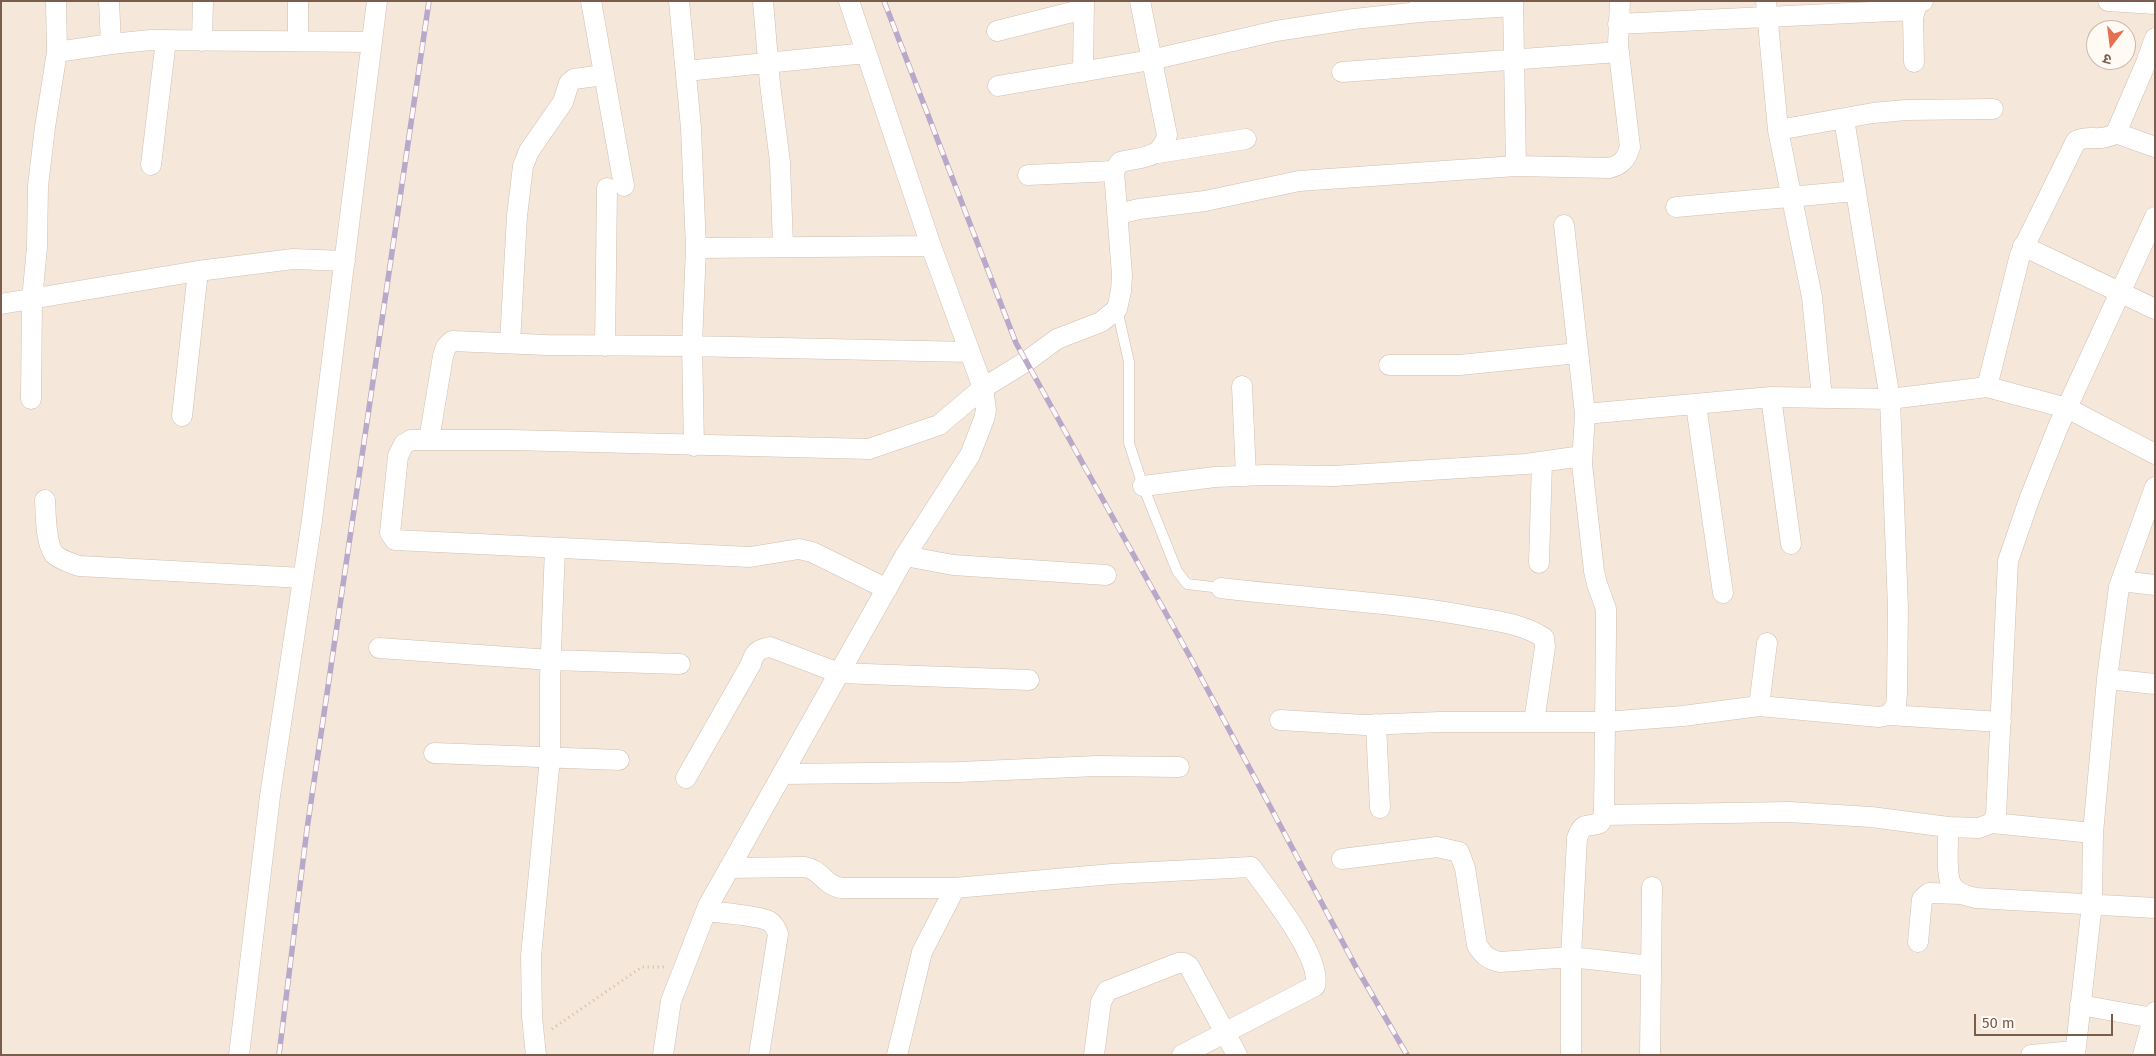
<!DOCTYPE html>
<html>
<head>
<meta charset="utf-8">
<style>
  body { margin:0 }
  #map { position:relative; width:2156px; height:1056px; overflow:hidden; background:#fdf6ec; font-family:"Fira Sans","Noto Sans Devanagari",sans-serif }
  canvas { display:block }
  .frame { position:absolute; inset:0; border:2px solid #7a5c4d; pointer-events:none }
  .north { position:absolute; left:2086px; top:20px; width:50px; height:50px; box-sizing:border-box; background:#fffaf3; border:1px solid #cabbb1; border-radius:50%; rotate:195deg; font-size:14px; font-weight:700; line-height:20px; text-align:center; color:#7a5c4d }
  .north::after { content:''; display:block; margin:auto; width:18px; height:22px; background:#e76f51; clip-path:polygon(50% 0,100% 100%,50% 72%,0 100%) }
  .scale { position:absolute; left:1974px; top:1014px; width:139px; height:22px; box-sizing:border-box; border:2px solid #7a5c4d; border-top:0; padding-left:6px; font-size:15px; line-height:18px; white-space:nowrap; color:#7a5c4d; -webkit-text-stroke:4px #fffaf3; paint-order:stroke }
</style>
</head>
<body>
<div id="map">
<canvas width="2156" height="1056"></canvas>
<div class="frame"></div>
<div class="north">उ</div>
<div class="scale">50 m</div>
</div>
<script>
const ctx = document.querySelector('canvas').getContext('2d');
ctx.lineJoin = 'round';
function fillPath(path, color) { ctx.fillStyle = color; ctx.fill(path, 'evenodd'); }
function trace(path, color, width, dash) { ctx.strokeStyle = color; ctx.lineWidth = width; ctx.lineCap = dash ? 'butt' : 'round'; ctx.setLineDash(dash || []); ctx.stroke(path); }
fillPath(new Path2D(`
  M1,1H2155V1055H1ZM2096,30H2126V60H2096Z`), '#f5e8da');
const lane = new Path2D(`
  M1117,309L1129,362V443L1143,486L1177,571L1187,584L1221,588`);
const street = new Path2D(`
  M56,1L57,52
  M298,1V41
  M591,1L624,186
  M679,1L691,128L696,248L692,344L694,446
  M763,1L770,84L780,162L783,246
  M1513,1L1516,166
  M1766,1L1778,130L1812,297L1822,398
  M2108,1L2155,4
  M1420,12L1513,6
  M1618,24L1914,10
  M997,31L1084,9
  M202,41L203,1
  M111,44L151,40L371,42
  M1914,62L1913,17L1917,4L1923,1
  M686,71L866,53
  M1083,72L1084,1
  M1342,72L1619,52
  M998,86L1151,60L1276,31L1354,19L1420,12V1
  M1778,130L1873,113L1906,110L1993,109
  M2116,133L2155,147
  M1158,153L1246,139
  M151,165L166,40
  M1028,175L1114,171
  M1676,207L1856,191
  M1118,214L1139,209L1205,201L1299,181L1516,166L1609,168C1621,165 1626,160 1630,147L1618,45L1620,1
  M2155,217L2058,427L2029,500L2008,561L1996,815L1992,823L1979,828L1948,827C1949,842 1944,878 1954,888C1960,895 1968,896 1976,898L2155,908
  M1564,225L1585,414L1582,464L1594,571L1597,584L1606,609V633L1604,815L1600,823C1586,828 1583,821 1577,838L1571,957V1055
  M2023,246L2155,309
  M696,248L931,246
  M1,304L198,271L293,259L345,261
  M510,343L517,216L523,166L529,151L563,102L569,83L574,79L604,75
  M605,346L607,188
  M1389,365H1460L1578,353
  M1242,386L1246,476
  M1987,387L2067,408L2155,454
  M1771,397L1791,544
  M31,399L32,300L37,247L38,186L45,127L57,52L111,44L109,1
  M1696,405L1723,593
  M1585,414L1771,397L1890,399L1844,119
  M182,416L198,271
  M429,440L443,356L446,347L452,341L547,345L687,346L970,352
  M1143,486L1215,477L1266,475L1334,476L1526,464L1582,456
  M45,500C46,514 45,541 54,554C60,560 71,563 79,566L303,578
  M905,556L953,565L1106,575
  M1539,563L1542,462
  M2121,581L2155,585
  M1221,588C1303,598 1386,601 1468,616C1494,621 1522,623 1544,638L1545,647L1534,722
  M887,589L812,552L799,549L750,557L395,540L390,533L398,456L404,444L411,440H511L869,449L939,425L983,388L1027,361L1057,339L1101,322L1117,309L1121,291L1122,275L1114,171L1120,162C1142,157 1162,159 1167,135L1140,1
  M379,648L551,660L680,664
  M2107,679L2155,684
  M1759,706L1767,643
  M1889,715L2001,722
  M1280,720L1365,725L1440,722H1604L1683,716L1759,706L1879,717L1889,715L1896,706L1897,693L1898,608L1890,399L1987,387L2020,255L2076,141C2090,134 2100,143 2116,133L2146,63L2155,38
  M1376,724L1380,808
  M434,753L619,760
  M782,774L959,772L1097,766L1179,767
  M686,778L751,664C754,653 758,649 770,647L839,673L1029,680
  M1604,815L1789,812L1871,817L1948,827
  M1992,823L2093,833
  M1342,859L1437,847L1459,852L1465,868L1477,945C1483,955 1488,959 1500,962L1571,957L1651,966
  M729,868L805,867C822,870 823,885 842,888H955
  M706,911C721,913 757,915 769,921C774,924 776,929 778,934L759,1055
  M1918,942L1922,899L1929,893L1962,894
  M2080,1005L2153,1018
  M239,1055L270,796L312,520L377,1
  M536,1055L532,1017L531,956L550,758V677L555,548
  M663,1055L671,1001L708,906L905,556L970,455L984,419L986,410L983,388L931,246L849,1
  M897,1055L922,952L955,888L1112,874L1251,867C1268,891 1323,958 1315,986L1182,1055
  M1094,1055L1101,1002L1107,991L1178,963H1184L1189,966L1237,1055
  M1650,1055L1652,887
  M2031,1055L2074,1051
  M2075,1055L2092,904L2093,833L2107,679L2119,587L2155,487
  M2143,1055L2155,1012`);
trace(lane, '#d1beb0', 11);
trace(street, '#d1beb0', 21);
trace(new Path2D(`
  M552,1029L642,967H664`), '#d9b8a5', 3, [1, 4]);
trace(lane, '#fff', 10);
trace(street, '#fff', 20);
const rail = new Path2D(`
  M884,1L1016,343L1189,655L1356,967L1407,1055
  M279,1055L307,829L429,1`);
trace(rail, '#b9a8c9', 5.5);
trace(rail, '#fffaf3', 4, [11]);
</script>
</body>
</html>
